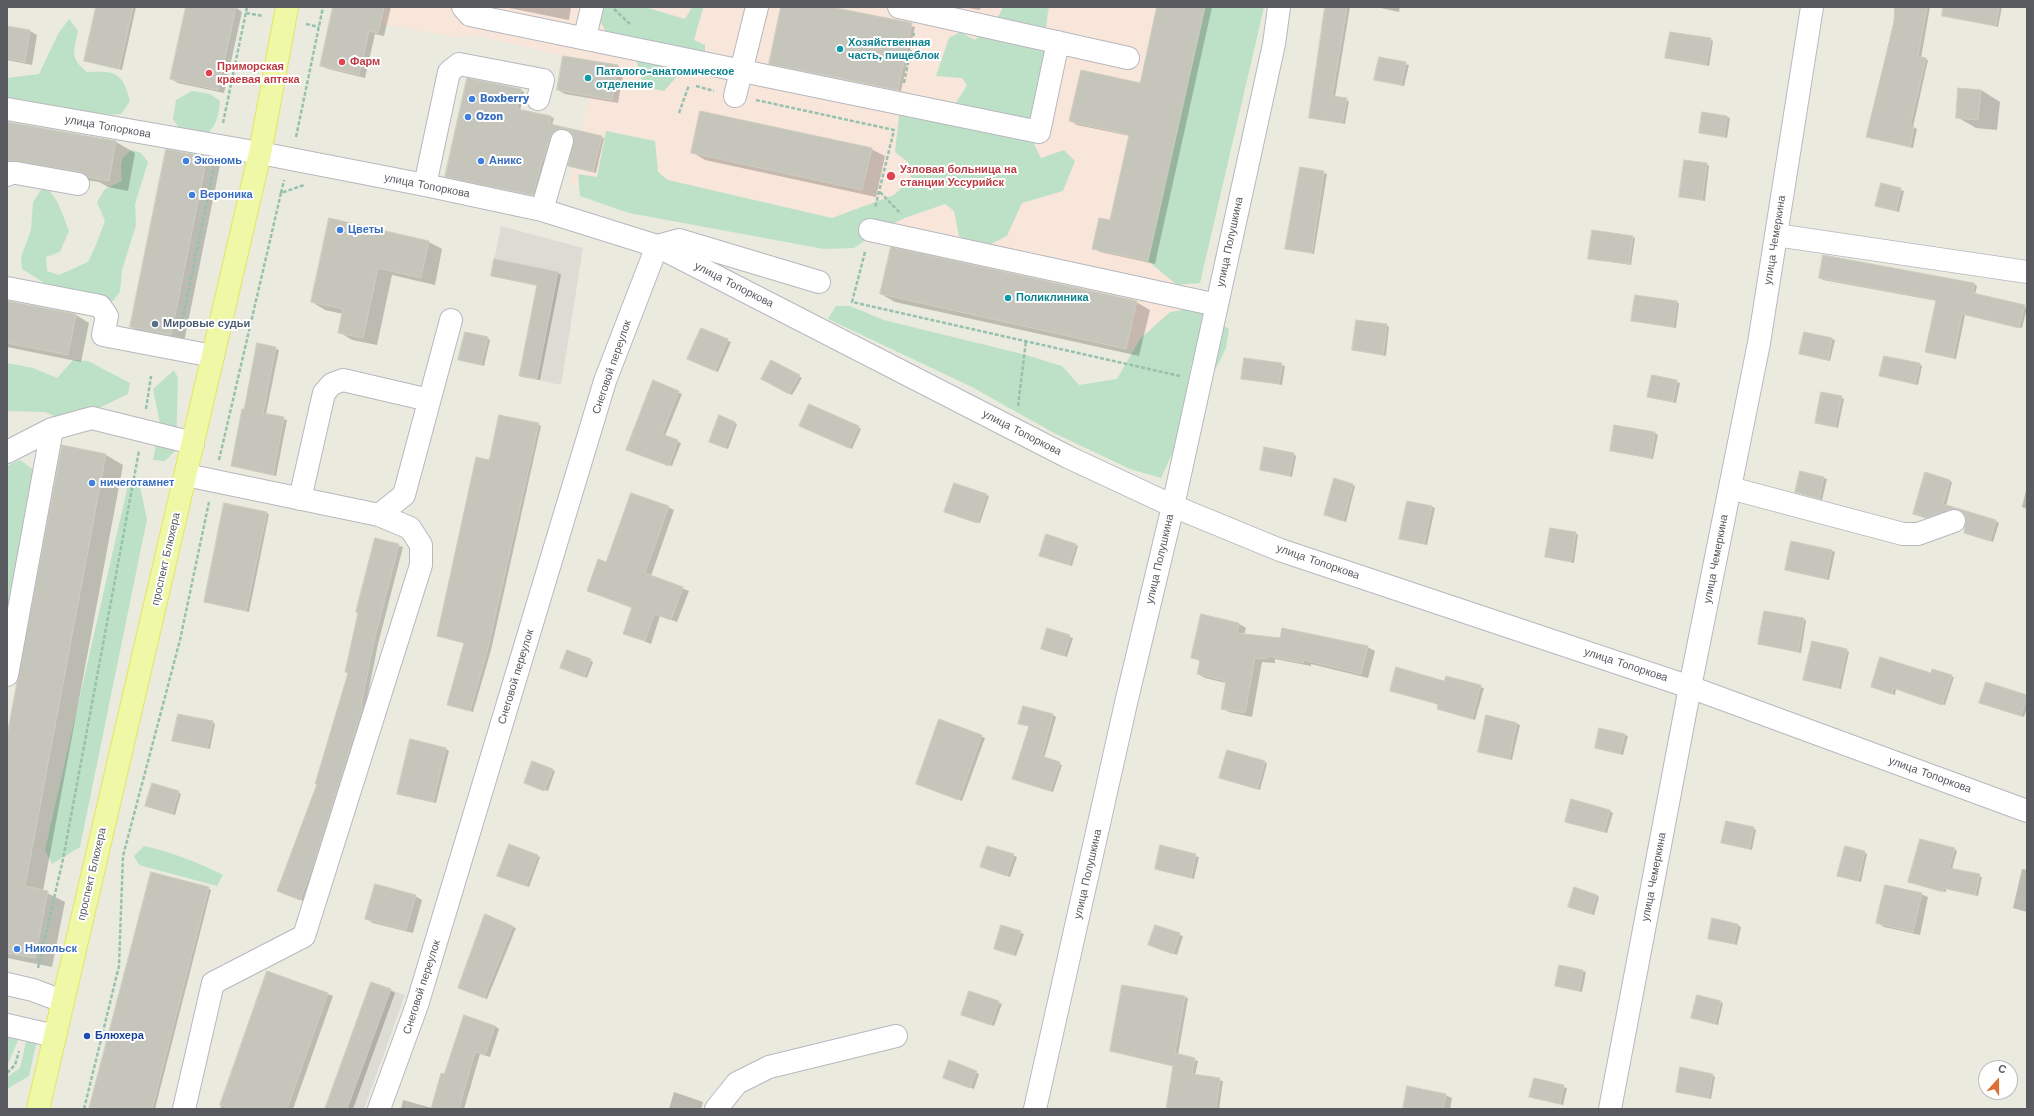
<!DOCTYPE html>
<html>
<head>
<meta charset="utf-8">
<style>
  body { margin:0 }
  #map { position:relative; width:2034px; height:1116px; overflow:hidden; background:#eaeadf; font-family:"Work Sans",sans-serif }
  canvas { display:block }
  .frame { position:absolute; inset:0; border:8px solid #585a60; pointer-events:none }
  .north { position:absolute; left:1978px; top:1060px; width:40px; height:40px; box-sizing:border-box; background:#fff; border:1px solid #bcbdbf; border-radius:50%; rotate:21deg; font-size:11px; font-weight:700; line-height:16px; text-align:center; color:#585a60 }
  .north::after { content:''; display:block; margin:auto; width:14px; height:18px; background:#db7135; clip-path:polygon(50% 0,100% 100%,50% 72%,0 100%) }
</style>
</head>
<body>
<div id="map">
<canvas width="2034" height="1116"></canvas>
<div class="frame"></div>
<div class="north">С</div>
</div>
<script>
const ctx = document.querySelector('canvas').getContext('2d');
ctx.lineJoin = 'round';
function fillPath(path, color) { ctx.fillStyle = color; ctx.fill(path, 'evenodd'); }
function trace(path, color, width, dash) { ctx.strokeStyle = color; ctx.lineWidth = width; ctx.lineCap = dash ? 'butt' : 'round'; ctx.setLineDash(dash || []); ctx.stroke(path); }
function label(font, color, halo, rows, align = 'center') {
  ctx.font = font + ' "Work Sans",sans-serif'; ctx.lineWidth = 4; ctx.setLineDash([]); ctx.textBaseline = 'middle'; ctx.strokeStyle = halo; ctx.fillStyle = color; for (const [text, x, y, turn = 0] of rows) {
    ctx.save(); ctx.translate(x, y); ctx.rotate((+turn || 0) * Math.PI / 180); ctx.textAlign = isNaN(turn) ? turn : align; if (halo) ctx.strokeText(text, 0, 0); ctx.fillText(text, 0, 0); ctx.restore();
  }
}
fillPath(new Path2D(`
  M501,226L583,248L561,385L519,376L537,285L491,276Z
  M371,982L405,995L364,1109H325Z`), '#dcdcd4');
fillPath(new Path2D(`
  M333,7H1246L1175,359L880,294L891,247L675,203L674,209L569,184L590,96L557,90L563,56L474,35L461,38L380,24L369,31L359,75L320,66Z`), '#f8e6db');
fillPath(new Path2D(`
  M592,7H645L685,19L692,7H705L703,8L694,40L705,45V59L699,69L679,74L664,91L644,87L636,60L617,51Z
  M1003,7H1049C1043,34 1047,62 1041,89C1038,100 1031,110 1029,121C1028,133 1036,148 1041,158L1064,150L1075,161L1063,191L1022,203L1007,236L983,248L959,236L954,211L945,204L905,218L885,227L854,248L824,249L629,213L580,196L578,174L597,177L606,131L655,141L658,172L668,180L832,218L894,195L911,179L908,162L895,152L899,116L907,109L943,118L956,103L967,85L962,78L936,76L949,38L960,32L975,40L997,19Z
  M1205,7H1264L1200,283L1177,285L1148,261Z
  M69,19L78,31C74,52 69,57 87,72C115,71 122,71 130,101L121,114L102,115L7,97V78L39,74L58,34Z
  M192,91L210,94L220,101C219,117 216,125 205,137L182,133L173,119L176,100Z
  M132,150L141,153L148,162L135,204L136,225L122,270L120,292L113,301L101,300L79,290L46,284L22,269L21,257L31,230L33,202L43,187C58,194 63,217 69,231L60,252L46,257L47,271L59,275L88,262L96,245L105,221L97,202L105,189L122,181C121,165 118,158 132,150Z
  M836,306H850L884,320L1026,355L1062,366L1079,385L1117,379L1140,339L1170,312L1194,308L1229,329L1226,348L1215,370L1192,362L1176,445L1161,478L1130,469L1054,433L972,387L828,319Z
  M73,360L88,361L130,383L128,394L99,408L61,418L44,412L9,411L7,414V363L33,368L57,378Z
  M174,370L178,378L176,450L165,461L153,460L160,424L153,389Z
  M20,460L38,473L17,576L7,613V466Z
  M128,485L140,487L147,519L80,847L52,864L45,850Z
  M144,846C172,852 197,862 223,875L217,886L139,865L134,856Z
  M7,1033L20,1036L7,1066Z
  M27,1038L37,1040L29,1076L7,1089V1077L20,1068Z`), '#bde1c7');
fillPath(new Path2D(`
  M97,7H136L122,70L86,61Z
  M187,7H235L242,12L224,93L178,83L171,79Z
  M335,7H391L384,36L375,34L365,78L328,69L322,66Z
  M504,7H571L569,20Z
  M782,7H826L915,27L901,91L771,63Z
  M963,7H981L980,10Z
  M1158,7H1212L1155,264L1100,252L1093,248L1111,221L1130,136L1077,125L1071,121L1141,84Z
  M1329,7H1350L1335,97L1349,101L1345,124L1310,117Z
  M1376,7H1400L1399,12Z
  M1897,7H1930L1921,58L1928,60L1913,127L1917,129L1913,148L1867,136Z
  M1974,7H2002L1998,27L1972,21Z
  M7,27L30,31L37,35L32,65L7,60Z
  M1710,39L1713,41L1709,66L1666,57Z
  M1380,58L1409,65L1404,86L1378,81Z
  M618,66L624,70L618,103L565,94L558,90Z
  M521,90L524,92L520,111L551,117L554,118L552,125L604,138L596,173L569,166L575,138L571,131L563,130L557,133L536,196L449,178Z
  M1981,90L2000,102L1997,130L1976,128L1957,117Z
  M1727,117L1730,118L1727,138L1700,132Z
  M7,121L11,123L116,142L135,153L128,191L108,187L99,182L10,168L7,185Z
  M871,149L885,156L876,197L705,160L692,152Z
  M167,150L207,157L220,165L184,342L145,335L131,327Z
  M1706,164L1709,166L1705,201L1680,196Z
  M1301,168L1327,174L1314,254L1286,248Z
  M1881,184L1904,191L1899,212L1876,206Z
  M330,220L429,242L442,249L435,285L392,275L377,345L352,340L339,332L343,314L325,310L312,302Z
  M1632,237L1635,238L1631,265L1589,258Z
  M1824,257L1974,284L1977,286L1975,294L2027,308L2022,328L1965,315L1956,359L1929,353L1926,352L1937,301L1823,280L1820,278Z
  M558,273L561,275L540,380L523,377L520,375L538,286L492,276Z
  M881,294L1136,302L1150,310L1139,356L895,302Z
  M7,302L76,315L89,323L81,362L7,347Z
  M1676,302L1679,303L1676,328L1632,321Z
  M1386,325L1389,327L1386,356L1353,350Z
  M701,329L731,342L718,372L691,360Z
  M1805,333L1835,340L1830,361L1803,355Z
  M487,338L490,340L484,366L459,359Z
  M258,344L279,350L266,414L287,420L276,476L232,466L245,410Z
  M1245,359L1285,366L1282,385L1242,378Z
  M772,361L802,378L792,395L762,378Z
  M1919,364L1922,366L1918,385L1881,376Z
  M1652,376L1680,383L1676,403L1648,396Z
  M653,382L682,394L665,436L681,443L672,466L630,451Z
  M1841,397L1844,399L1838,428L1817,422Z
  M734,422L737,424L728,449L713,443Z
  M538,424L541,426L491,650L473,712L448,704L465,643L438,636L490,461Z
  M804,427H858L861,429L852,449Z
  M1655,433L1658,435L1653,459L1611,451Z
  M63,447L106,455L123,465L43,891L65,902L52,967L7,958V742Z
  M1294,454L1296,456L1292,477L1261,469Z
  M1801,472L1827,479L1822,500L1796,492Z
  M1950,481L1952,482L1946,506L1960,510H1953L1929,519L1914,514Z
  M1352,485L1355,486L1346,522L1325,515Z
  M2027,486V509L2022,507Z
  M986,495L989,496L980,523L949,513Z
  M668,507L674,510L651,576L689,591L677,622L660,616L651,644L624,633L632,608L588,591L607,563Z
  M1432,507L1435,508L1427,545L1401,539Z
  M266,513L269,514L249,612L205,602Z
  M1996,521L1999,523L1993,542L1968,534Z
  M1575,533L1578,535L1574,563L1546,557Z
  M375,539L403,547L378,644L365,708L304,901L282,893L318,785L349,674Z
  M1076,545L1078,546L1072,566L1043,557Z
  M1832,551L1835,552L1829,580L1786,570Z
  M1804,619L1806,621L1801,653L1759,644Z
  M1239,624L1246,628L1244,635L1367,647L1375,651L1368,678L1311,664V666L1275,659V663L1262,662L1252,717L1229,712L1222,708L1226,683L1205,678L1198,674L1201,662L1192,657Z
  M1048,630L1073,638L1067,657L1042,649Z
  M1846,650L1849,652L1841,689L1804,680Z
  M590,660L593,662L587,678L564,669Z
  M1931,674L1954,677L1945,705L1896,689L1895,695L1872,687Z
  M1446,677L1484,688L1475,720L1441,710L1439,705L1391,690L1445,683Z
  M1987,684L2027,696V708L2024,717L1980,703Z
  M1053,715L1056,717L1044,758L1062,765L1053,792L1016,780L1030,727L1019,723Z
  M940,721L985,738L962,801L917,784Z
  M212,722L215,724L210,749L173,741Z
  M1517,724L1520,725L1512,760L1479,752Z
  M1625,735L1628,736L1623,755L1599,749Z
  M446,749L449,751L436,803L401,795Z
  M1265,762L1267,764L1260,790L1220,778Z
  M552,770L555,771L548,791L528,784Z
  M178,792L181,794L175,815L146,806Z
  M1610,811L1613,813L1607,833L1569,823Z
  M1753,828L1756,830L1752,850L1722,842Z
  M988,847L1017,857L1010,877L984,868Z
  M1161,847L1199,857L1194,879L1156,869Z
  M1954,849L1957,851L1952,869L1982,877L1978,896L1946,889V892L1912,883Z
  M1864,852L1867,854L1861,882L1841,877Z
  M537,856L540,857L529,887L502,877Z
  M2022,869L2027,870V912L2013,908Z
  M208,888L211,890L155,1109H90Z
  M1921,894L1928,897L1920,935L1884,927L1878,923Z
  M1596,895L1599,897L1594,915L1572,908Z
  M415,896L422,900L413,933L373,923L367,919Z
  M485,916L516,928L487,999L462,989Z
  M1738,925L1741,927L1737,945L1709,938Z
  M1002,926L1024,934L1016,956L995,949Z
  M1156,926L1183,936L1177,955L1153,946Z
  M1583,971L1586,972L1582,992L1556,986Z
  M268,972L333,996L293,1109H220Z
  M390,990L395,993L353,1109H326Z
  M970,992L1002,1004L994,1026L965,1016Z
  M1185,997L1188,998L1178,1055L1198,1061L1195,1075L1223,1081L1219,1109H1167L1174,1066L1111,1051Z
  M1720,1002L1723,1003L1718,1025L1692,1018Z
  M495,1026L499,1029L490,1057L480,1054L464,1109H401L403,1100L432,1108L445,1075Z
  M950,1062L979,1074L974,1089L947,1079Z
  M1712,1075L1715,1077L1711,1099L1677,1091Z
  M1535,1079L1567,1088L1563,1105L1530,1097Z
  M674,1092L703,1102L701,1109H669Z
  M1445,1095L1452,1098L1450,1109H1404Z`), '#0003');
const building = new Path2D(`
  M96,7H133L119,69L84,61Z
  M186,7H236L218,90L170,79Z
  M333,7H384L378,33L369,31L359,75L320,66Z
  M781,7H831L912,23L898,90L769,64Z
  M1157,7H1205L1148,261L1092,249L1099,218L1110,220L1129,135L1069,121L1081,70L1140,83Z
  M1325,7H1347L1332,96L1347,98L1342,123L1309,118Z
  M1895,7H1927L1918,56L1926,58L1910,126L1914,127L1910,147L1866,137L1894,23Z
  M1943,7H1999L1996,26L1942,16Z
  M7,26L30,30L25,62L7,58Z
  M1670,32L1711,38L1706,65L1665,58Z
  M563,56L618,65L612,100L557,90Z
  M1379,57L1406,62L1401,85L1374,80Z
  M467,78L521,89L517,109L551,116L550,124L602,136L593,172L568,166L574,138L571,132L566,129H559L554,132L550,138L543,161L542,160L533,195L445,177Z
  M1958,88L1981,90L1978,120L1956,118Z
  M700,111L872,148L862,190L691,153Z
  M1702,112L1727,116L1724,137L1699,133Z
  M7,122L116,141L109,181L88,177L80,172L7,160Z
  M166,149L207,157L171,335L130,327Z
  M1684,160L1707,163L1702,200L1679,197Z
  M1300,167L1324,171L1312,253L1285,249Z
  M1881,183L1901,188L1896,211L1875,206Z
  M329,218L429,241L421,278L378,268L363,338L338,333L343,309L311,302Z
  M1592,230L1633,236L1629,264L1588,259Z
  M891,247L1137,301L1126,349L880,294Z
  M1823,255L1974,283L1973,293L2025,305L2019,328L1962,314L1953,358L1925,352L1936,300L1819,278Z
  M494,259L558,272L537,379L519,376L537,285L491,276Z
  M1635,295L1677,301L1673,327L1631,321Z
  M7,301L76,314L68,355L7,343Z
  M1356,320L1387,324L1383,355L1352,350Z
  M701,328L728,339L715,371L687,359Z
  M465,332L488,337L481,365L458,360Z
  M1804,332L1832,338L1828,360L1799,354Z
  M257,343L276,347L263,413L284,417L273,475L231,466L242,409H244Z
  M1884,356L1920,363L1915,384L1879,376Z
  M1244,358L1282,363L1279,384L1241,379Z
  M771,360L800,375L789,394L761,379Z
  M1652,375L1677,380L1673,402L1647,397Z
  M653,380L679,391L662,434L678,440L669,466L626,450Z
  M1821,392L1842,396L1835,427L1815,423Z
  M809,404L859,426L849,448L799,426Z
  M499,415L539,423L488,648L470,711L447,705L464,643L437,636L476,457L489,460Z
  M719,415L735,422L725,448L709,442Z
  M1614,425L1655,432L1651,458L1610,451Z
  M62,445L106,454L25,886L48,891L35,958L7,953V736Z
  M1264,447L1294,453L1289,476L1260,470Z
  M1800,471L1824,477L1819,499L1795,492Z
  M1925,472L1950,480L1943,504L1996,520L1990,541L1964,533L1966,517L1962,512L1957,509H1950L1926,518L1913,514Z
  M1334,478L1353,484L1343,521L1324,515Z
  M954,483L987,494L977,523L944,512Z
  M631,493L669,506L645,573L683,587L671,620L654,614L645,641L623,634L632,607L587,591L598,559L606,562Z
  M1407,501L1432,506L1424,544L1399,539Z
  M224,503L267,512L246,611L204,602Z
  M1550,528L1576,532L1571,562L1545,557Z
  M1046,534L1076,544L1069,565L1039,556Z
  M375,538L399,544L374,641L361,705L363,706L313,867L300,900L277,891L317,784H315L348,673L345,672L358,613L356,612Z
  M1791,541L1832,550L1826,579L1785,570Z
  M1764,611L1804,618L1798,652L1758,644Z
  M1201,614L1239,623L1237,633L1280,638L1282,628L1368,646L1361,674L1304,660L1303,663L1268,656L1267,659L1255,658L1245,713L1221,709L1226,681L1197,674L1200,660L1191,658Z
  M1047,628L1070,635L1064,656L1041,649Z
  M1812,641L1847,649L1838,688L1803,680Z
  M567,650L591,659L584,677L560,668Z
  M1880,657L1931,673L1932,669L1952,675L1942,705L1893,688L1892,694L1871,687Z
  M1396,667L1444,681L1446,676L1481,685L1472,719L1437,709L1438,704L1390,691Z
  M1986,682L2027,695L2021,716L1979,703Z
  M1023,706L1053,714L1042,756L1060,762L1050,791L1012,779L1029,726L1018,724Z
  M178,714L213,721L207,748L172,741Z
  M1486,715L1517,723L1509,759L1478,752Z
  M939,719L982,735L959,800L916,784Z
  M1599,728L1625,734L1620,754L1595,748Z
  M410,739L446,748L433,802L397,794Z
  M1227,750L1265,761L1257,789L1219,778Z
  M532,761L553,769L544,791L524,783Z
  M152,783L179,791L172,814L145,806Z
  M1571,799L1610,810L1604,832L1565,822Z
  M1726,821L1754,827L1749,849L1721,843Z
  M1920,839L1955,848L1949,868L1980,874L1975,895L1943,888V892L1908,882Z
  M509,844L538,855L526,886L497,876Z
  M1160,845L1196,854L1191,878L1155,869Z
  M987,846L1014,854L1007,876L980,867Z
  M1845,846L1865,851L1858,881L1837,876Z
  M151,872L209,887L152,1109H89Z
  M375,884L416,895L406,930L365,919Z
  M1885,885L1922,893L1913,932L1876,923Z
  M1574,887L1597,895L1591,914L1568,907Z
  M485,914L513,926L484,998L458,988Z
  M1712,918L1738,924L1734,944L1708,939Z
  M1001,925L1021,931L1013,955L994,949Z
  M1155,925L1180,933L1173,954L1148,945Z
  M1559,965L1583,970L1579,991L1555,986Z
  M267,971L328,993L287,1109H231L220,1105Z
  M371,982L391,989L347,1109H325Z
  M1122,985L1185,996L1175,1053L1195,1058L1192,1074L1220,1078L1216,1109H1166L1173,1066L1110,1051Z
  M969,991L999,1001L991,1025L961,1015Z
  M1697,995L1721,1001L1715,1024L1691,1018Z
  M464,1015L495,1026L485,1055L475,1052L459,1109H431L441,1073L444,1074Z
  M949,1060L977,1071L970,1088L943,1078Z
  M1680,1067L1713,1074L1708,1098L1676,1092Z
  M1534,1078L1564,1085L1560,1104L1529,1097Z
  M1407,1086L1446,1094L1443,1109H1403Z`);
fillPath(building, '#c5c5bc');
trace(building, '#cecebe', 1);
const minor = new Path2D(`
  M463,7L470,15L1039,132L1058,42
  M899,7L1128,58
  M585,37L592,7
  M735,96L757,7
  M7,109L260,153L425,185L542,210L657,246L1068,457L1173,506L1280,550L1690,687L2027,811
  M7,175L9,173H16L78,184
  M425,185L449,72L459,64L543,80L538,99
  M542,210L562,141
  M870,230L1217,305
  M1776,235L2027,272
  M7,288L100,306L107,316L103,335L213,356
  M7,452L52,429L92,418L193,443
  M1730,488L1903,534H1918L1954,521
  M300,499L324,393L332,384L343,380L429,400
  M379,515L404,495L451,320
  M7,675L52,429
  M7,984L33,990L62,1001
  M7,1025L55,1036
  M184,1109L213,983L304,936L421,565V545L410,528L379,515L186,475
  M379,1109L417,1005L605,381L657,246L679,240L819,282
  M716,1109L737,1083L769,1067L896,1036
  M1035,1109L1126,703L1173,506L1274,44L1279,7
  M1610,1109L1690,687L1759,343L1812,7`);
const major = new Path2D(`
  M38,1109L260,153L287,7`);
trace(minor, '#b7b8be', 24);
trace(major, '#e5e65d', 24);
trace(new Path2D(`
  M614,9L631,25
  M246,13L263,16
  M306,24L319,27
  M904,83L914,33
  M696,86L714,91
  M756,100L894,130L875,208
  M679,113L689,85
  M223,123L247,7
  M296,137L323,7
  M880,192L901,214
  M281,193L284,180
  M865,252L852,302L1180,376
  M181,327L214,167
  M1018,406L1026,341
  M146,409L151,376
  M219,460L281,193L304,185
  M38,968L63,859L139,451
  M7,1073L15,1065L19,1051
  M84,1109L119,966L123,856L180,640L209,502`), '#97c1af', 2.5, [4, 2]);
trace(minor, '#fff', 22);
trace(major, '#eef8a6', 22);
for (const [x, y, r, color] of [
  [840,49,4,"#0f9aa8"],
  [342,62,4,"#e0444e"],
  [209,73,4,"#e0444e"],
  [588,78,4,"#0f9aa8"],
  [472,99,4,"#3f7fe0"],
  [468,117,4,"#3f7fe0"],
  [186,161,4,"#3f7fe0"],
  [481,161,4,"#3f7fe0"],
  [891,176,5,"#e0444e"],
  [192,195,4,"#3f7fe0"],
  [340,230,4,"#3f7fe0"],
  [1008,298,4,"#0f9aa8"],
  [155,324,4,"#5c6f8a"],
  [92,483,4,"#3f7fe0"],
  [17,949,4,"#3f7fe0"],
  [87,1036,4,"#1a4fb4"]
]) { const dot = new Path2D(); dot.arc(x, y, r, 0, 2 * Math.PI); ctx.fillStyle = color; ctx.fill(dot); trace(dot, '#fff', 1.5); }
label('bold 11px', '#0d838f', '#fff', [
  ["Хозяйственная",848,43],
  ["часть, пищеблок",848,56],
  ["Паталого-анатомическое",596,72],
  ["отделение",596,85],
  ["Поликлиника",1016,298]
], 'left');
label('bold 11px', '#be3a42', '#fff', [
  ["Фарм",350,62],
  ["Приморская",217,67],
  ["краевая аптека",217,80],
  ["Узловая больница на",900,170],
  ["станции Уссурийск",900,183]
], 'left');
label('bold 11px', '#366cbe', '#fff', [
  ["Boxberry",480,99],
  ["Ozon",476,117],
  ["Экономь",194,161],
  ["Аникс",489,161],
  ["Вероника",200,195],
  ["Цветы",348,230],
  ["ничеготамнет",100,483],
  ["Никольск",25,949]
], 'left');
label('11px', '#585a60', '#fff', [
  ["улица Топоркова",108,127,10],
  ["улица Топоркова",427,186,11],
  ["улица Чемеркина",1775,240,-81],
  ["улица Полушкина",1230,242,-78],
  ["улица Топоркова",734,285,27],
  ["Снеговой переулок",612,367,-71],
  ["улица Топоркова",1022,433,27],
  ["проспект Блюхера",166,559,-77],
  ["улица Полушкина",1160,559,-77],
  ["улица Чемеркина",1716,559,-79],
  ["улица Топоркова",1318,562,19],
  ["улица Топоркова",1626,665,18],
  ["Снеговой переулок",516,677,-73],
  ["улица Топоркова",1930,775,20],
  ["проспект Блюхера",92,874,-77],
  ["улица Полушкина",1088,874,-77],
  ["улица Чемеркина",1654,877,-79],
  ["Снеговой переулок",422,987,-72]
]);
label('bold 11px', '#4e5e75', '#fff', [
  ["Мировые судьи",163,324]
], 'left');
label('bold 11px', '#164399', '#fff', [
  ["Блюхера",95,1036]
], 'left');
</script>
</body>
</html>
